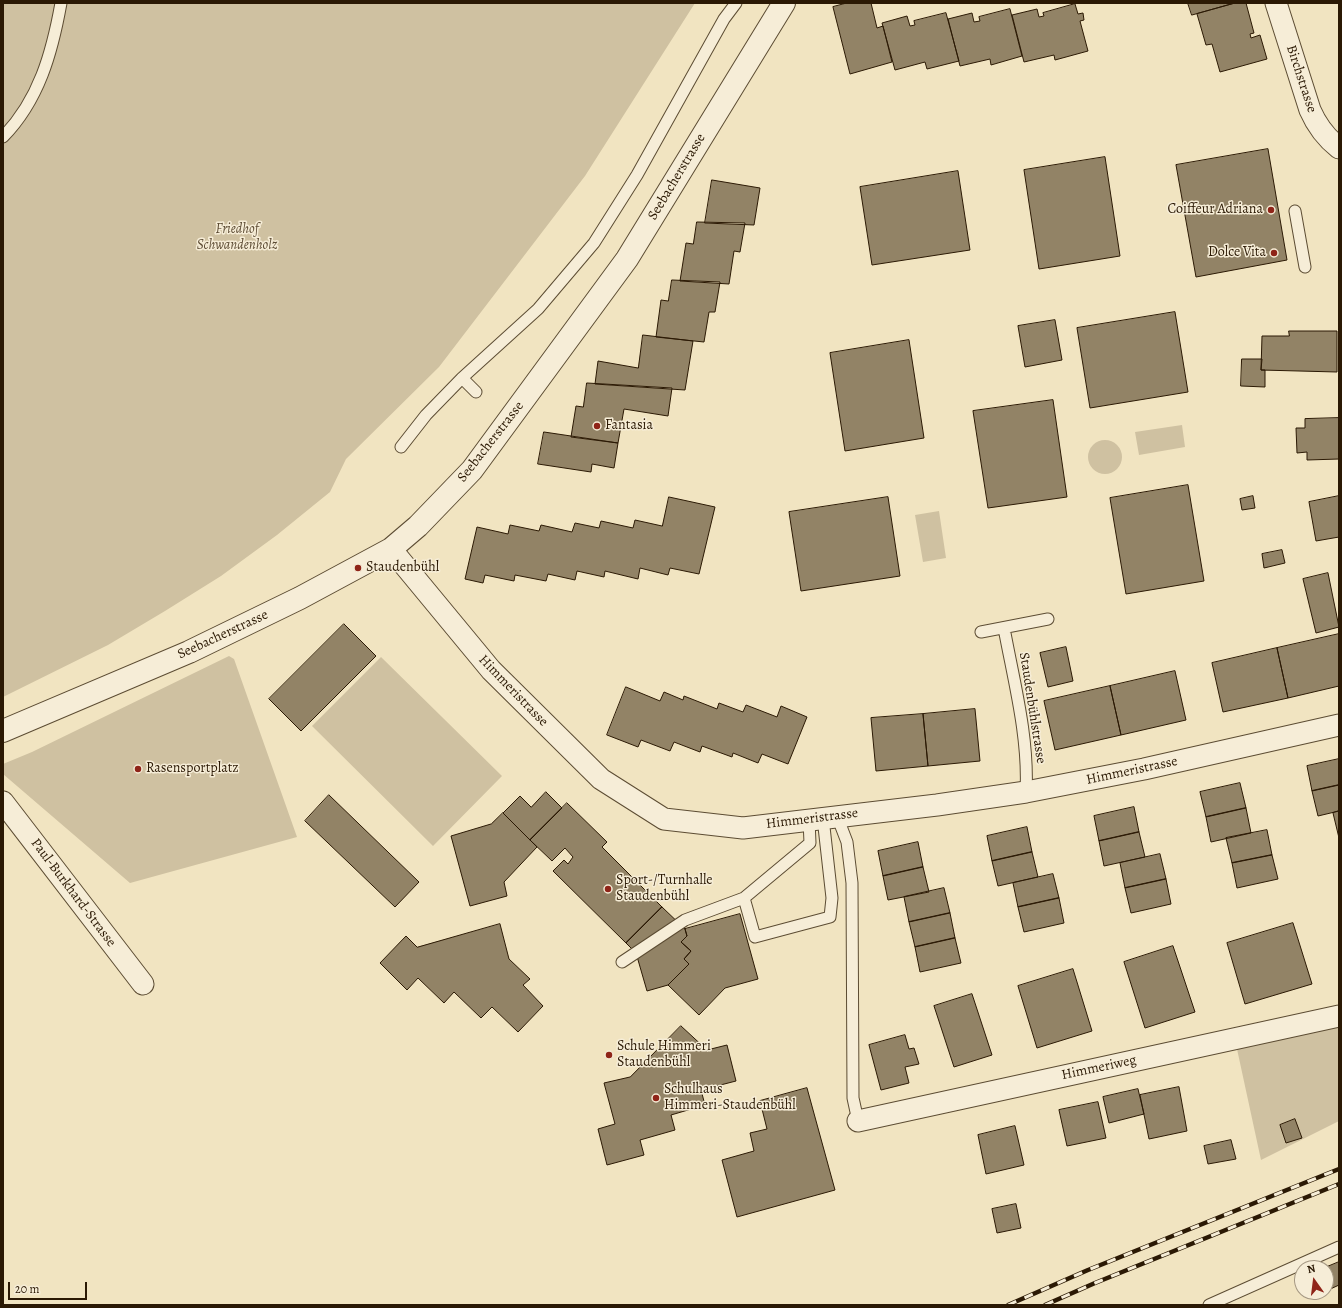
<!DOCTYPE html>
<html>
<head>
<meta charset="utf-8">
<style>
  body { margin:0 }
  #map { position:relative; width:1342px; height:1308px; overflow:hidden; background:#f1e4c1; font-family:Alegreya,serif }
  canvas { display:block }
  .frame { position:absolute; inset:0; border:4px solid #2b1904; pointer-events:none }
  .north { position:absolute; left:1294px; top:1260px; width:40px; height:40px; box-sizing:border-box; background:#f6edd7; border:1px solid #a59883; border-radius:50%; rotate:346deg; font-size:11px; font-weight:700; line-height:16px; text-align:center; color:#2b1904 }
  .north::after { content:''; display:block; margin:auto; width:14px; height:18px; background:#8f2418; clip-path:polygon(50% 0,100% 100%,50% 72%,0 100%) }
  .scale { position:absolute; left:8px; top:1282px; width:79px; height:18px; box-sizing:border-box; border:2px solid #2b1904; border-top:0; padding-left:5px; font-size:12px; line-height:14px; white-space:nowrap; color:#2b1904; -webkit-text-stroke:3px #f6edd7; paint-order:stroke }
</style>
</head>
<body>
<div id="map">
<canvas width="1342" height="1308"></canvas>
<div class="frame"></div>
<div class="north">N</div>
<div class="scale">20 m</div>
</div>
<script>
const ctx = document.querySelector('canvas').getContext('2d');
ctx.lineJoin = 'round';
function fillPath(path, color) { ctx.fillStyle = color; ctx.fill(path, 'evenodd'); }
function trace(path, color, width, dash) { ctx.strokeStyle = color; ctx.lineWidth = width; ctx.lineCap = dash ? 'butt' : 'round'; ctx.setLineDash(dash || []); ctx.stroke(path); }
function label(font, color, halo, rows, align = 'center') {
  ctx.font = font + ' Alegreya,serif'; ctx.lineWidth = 3; ctx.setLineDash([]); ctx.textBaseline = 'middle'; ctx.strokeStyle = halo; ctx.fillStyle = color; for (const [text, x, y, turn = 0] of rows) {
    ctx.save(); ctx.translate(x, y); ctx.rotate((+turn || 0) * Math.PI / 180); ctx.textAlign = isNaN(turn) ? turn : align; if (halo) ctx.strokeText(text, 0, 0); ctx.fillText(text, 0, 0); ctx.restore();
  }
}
fillPath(new Path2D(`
  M3,3H695L585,176L439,367L346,459L330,492L277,535L221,576L165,611L108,645L3,697Z
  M1182,425L1185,447L1139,455L1135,432Z
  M1088 457a17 17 0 1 1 34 0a17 17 0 1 1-34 0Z
  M939,511L946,558L923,562L915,515Z
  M229,656L234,659L297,837L130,883L3,774V764L32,752Z
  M381,657L502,776L433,846L312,726Z
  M1339,1027V1121L1261,1160L1237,1049Z`), '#cfc1a1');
const building = new Path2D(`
  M847,3H871L877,28L883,26L892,62L850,74L833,7Z
  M1188,3H1235L1192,15Z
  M1235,3H1246L1254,33L1250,34L1251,38L1260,35L1267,59L1220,72L1212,44L1206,45L1197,14Z
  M1075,4L1078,14L1083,13L1084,20L1080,21L1088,51L1055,60L1054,55L1024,62L1012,15L1037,9L1039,17L1044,16L1043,13Z
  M1010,9L1022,56L991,65L990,59L960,66L948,19L972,13L974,22L980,21L979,17Z
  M946,13L959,61L927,69L925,62L895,70L882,23L907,16L910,26L915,25L914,21Z
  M1268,149L1287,260L1196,277L1176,165Z
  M1105,157L1120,256L1039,269L1024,170Z
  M958,171L970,250L872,265L860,187Z
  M712,180L760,188L754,225L705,223Z
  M697,222L745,223L740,252L734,251L729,284L680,281L686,243L693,244Z
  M672,280L720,282L715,312H709L704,342L656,337L661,300L668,301Z
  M1175,312L1188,392L1090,408L1077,328Z
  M1055,320L1062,360L1025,367L1018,326Z
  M1289,331H1337V372L1261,370L1262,336H1289Z
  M643,335L693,341L685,390L595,384L598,361L638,368Z
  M909,340L924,438L845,451L830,353Z
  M1242,359H1262L1261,370H1265V387L1241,386Z
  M587,383L672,388L668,416L624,409L618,443L571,437L576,406L583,407Z
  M1053,400L1067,497L988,508L973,411Z
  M1339,418V459L1307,460V452L1297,453L1296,428H1305V419Z
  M544,432L618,443L614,468L592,464L591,472L538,464Z
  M1188,485L1204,581L1126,594L1110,498Z
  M1253,496L1255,508L1242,510L1240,499Z
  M1339,496V537L1316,541L1309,502Z
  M669,497L715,507L699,574L670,568L668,575L640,568L638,579L605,571L604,577L577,571L575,580L548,574L546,581L515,575L514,581L485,575L483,583L465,579L477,527L508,534L510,525L539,531L541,525L572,532L575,523L599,528L601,521L633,528L635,520L662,526Z
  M888,497L900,576L801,591L789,512Z
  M1282,550L1285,563L1264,568L1262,554Z
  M1328,573L1339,627L1316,633L1303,579Z
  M344,624L376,656L301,731L269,699Z
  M1339,634V686L1288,698L1277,648Z
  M1066,647L1073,681L1048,687L1040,653Z
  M1277,648L1288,698L1223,712L1212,663Z
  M1175,671L1186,720L1121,735L1110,686Z
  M1110,686L1121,735L1055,750L1044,701Z
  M626,687L660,701L664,692L683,700L684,696L717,709L719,703L743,712L746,705L777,717L781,706L807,717L788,764L762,754L758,763L733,753L732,757L702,746L700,752L674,742L670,751L641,740L638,747L607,735Z
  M975,709L980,761L928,766L923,714Z
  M923,714L928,766L876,771L871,718Z
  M1339,759V785L1312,791L1307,766Z
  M1240,783L1246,808L1206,817L1200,792Z
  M1339,785V811L1318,816L1312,791Z
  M546,792L562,808L530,840L503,813L520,796L531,807Z
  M329,795L419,882L395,907L305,821Z
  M567,803L607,842L602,847L662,907L626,943L553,871L564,860L568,864L573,857L565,848L552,861L530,840Z
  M1134,807L1139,832L1099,841L1094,816Z
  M1246,808L1251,833L1211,842L1206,817Z
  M1339,811V838L1333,813Z
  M503,813L537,847L504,882L507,896L470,906L451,836L491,824Z
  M1027,827L1032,852L992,861L987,836Z
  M1267,830L1272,855L1232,863L1226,838Z
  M1139,832L1145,857L1104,866L1099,841Z
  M918,842L923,867L883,876L878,851Z
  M1032,852L1038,877L998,886L992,861Z
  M1160,854L1166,879L1125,888L1120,863Z
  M1272,855L1278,879L1237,888L1232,863Z
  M923,867L929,892L888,900L883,876Z
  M1053,874L1059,898L1018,907L1013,883Z
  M1166,879L1171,904L1131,913L1125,888Z
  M944,888L950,913L909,922L904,897Z
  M1059,898L1064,923L1024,932L1018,907Z
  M662,907L685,929L687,936L681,942L691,951L684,959L689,964L668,985L647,991L636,953L626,943Z
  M950,913L955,938L915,947L909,922Z
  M740,914L758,979L725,988L699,1015L668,985L689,964L684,959L691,951L681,942L687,936L685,929Z
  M1293,923L1312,984L1245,1004L1227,943Z
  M500,924L509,959L530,979L523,985L543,1006L518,1032L492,1007L481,1018L454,992L444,1003L418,978L407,990L380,963L406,936L417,947Z
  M955,938L961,963L920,972L915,947Z
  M1173,946L1195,1012L1145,1028L1124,962Z
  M1073,969L1092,1031L1037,1048L1018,986Z
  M972,994L992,1055L954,1067L934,1006Z
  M681,1026L707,1050L727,1045L736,1081L701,1090L705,1105L671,1115L675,1130L640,1140L644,1155L607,1165L598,1129L615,1124L604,1083L630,1077Z
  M905,1035L909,1049L914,1048L919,1064L905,1067L909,1083L881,1090L869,1045Z
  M1179,1087L1187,1131L1149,1139L1140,1095Z
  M807,1088L835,1190L737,1217L722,1160L754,1151L750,1133L767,1129L760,1101Z
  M1138,1089L1144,1114L1109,1123L1103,1097Z
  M1098,1102L1106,1138L1067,1146L1059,1110Z
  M1295,1119L1302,1138L1286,1143L1280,1125Z
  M1015,1126L1024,1165L986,1174L978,1135Z
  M1231,1140L1236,1159L1208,1164L1204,1146Z
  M1016,1204L1021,1228L997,1233L992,1209Z
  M1339,1262V1285L1326,1291V1268H1324Z`);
fillPath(building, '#928366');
trace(building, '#2b1904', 1);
const service = new Path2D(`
  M3,137C39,100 52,53 61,3
  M1295,211L1305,267
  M462,378L476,392
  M401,447L426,415L462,378L538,309L594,243L637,175L724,19L736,3
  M1004,628C1014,682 1029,738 1026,792
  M981,632L1048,619
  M837,816L847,842L852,883L853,1098L858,1121
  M744,898L810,843L809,820
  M622,962L685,920L744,898L755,937L830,917L832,898L823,818
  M1209,1305L1339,1247`);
const minor = new Path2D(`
  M1276,3L1310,110C1317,126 1325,137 1339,148
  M391,549L491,670L601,779L664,819L743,828L937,805L1026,792L1144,769L1339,725
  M3,802L143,984
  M858,1121L1339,1016`);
const tertiary = new Path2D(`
  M3,731L189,652L300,598L391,549L418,526L472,470L627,259L784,3`);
trace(service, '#5c4c33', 13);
trace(minor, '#5c4c33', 23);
trace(tertiary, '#5c4c33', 24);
trace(service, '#f6edd7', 11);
trace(minor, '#f6edd7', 21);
trace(tertiary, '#f6edd7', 22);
const rail = new Path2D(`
  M1008,1305L1088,1270L1339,1169
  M1045,1305L1095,1283L1339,1184`);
trace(rail, '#2b1904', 4.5);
trace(rail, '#f6edd7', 3, [9]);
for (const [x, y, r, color] of [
  [1271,210,4,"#8f2418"],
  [1274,253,4,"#8f2418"],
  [597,426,4,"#8f2418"],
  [358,568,4,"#8f2418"],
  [138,769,4,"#8f2418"],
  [608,889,4,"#8f2418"],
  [609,1055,4,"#8f2418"],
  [656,1098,4,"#8f2418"]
]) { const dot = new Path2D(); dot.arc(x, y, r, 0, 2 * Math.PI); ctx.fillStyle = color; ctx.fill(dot); trace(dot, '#f6edd7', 1.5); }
label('14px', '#2b1904', '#f6edd7', [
  ["Birchstrasse",1301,79,72],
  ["Seebacherstrasse",677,177,-59],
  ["Seebacherstrasse",491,442,-52],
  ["Seebacherstrasse",223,635,-25],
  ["Himmeristrasse",513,691,46],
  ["Staudenbühlstrasse",1032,708,81],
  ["Himmeristrasse",1132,771,-12],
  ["Himmeristrasse",812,819,-7],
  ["Paul-Burkhard-Strasse",73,893,53],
  ["Himmeriweg",1099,1068,-12]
]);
label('14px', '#2b1904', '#f6edd7', [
  ["Coiffeur Adriana",1263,210,"right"],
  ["Dolce Vita",1266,253,"right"],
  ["Fantasia",605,426],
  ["Staudenbühl",366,568],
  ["Rasensportplatz",146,769],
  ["Sport-/Turnhalle",616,881],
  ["Staudenbühl",616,897],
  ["Schule Himmeri",617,1047],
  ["Staudenbühl",617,1063],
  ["Schulhaus",664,1090],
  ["Himmeri-Staudenbühl",664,1106]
], 'left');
label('italic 14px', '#5c4b33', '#f6edd7', [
  ["Friedhof",237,230],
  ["Schwandenholz",237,246]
]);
</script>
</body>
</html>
